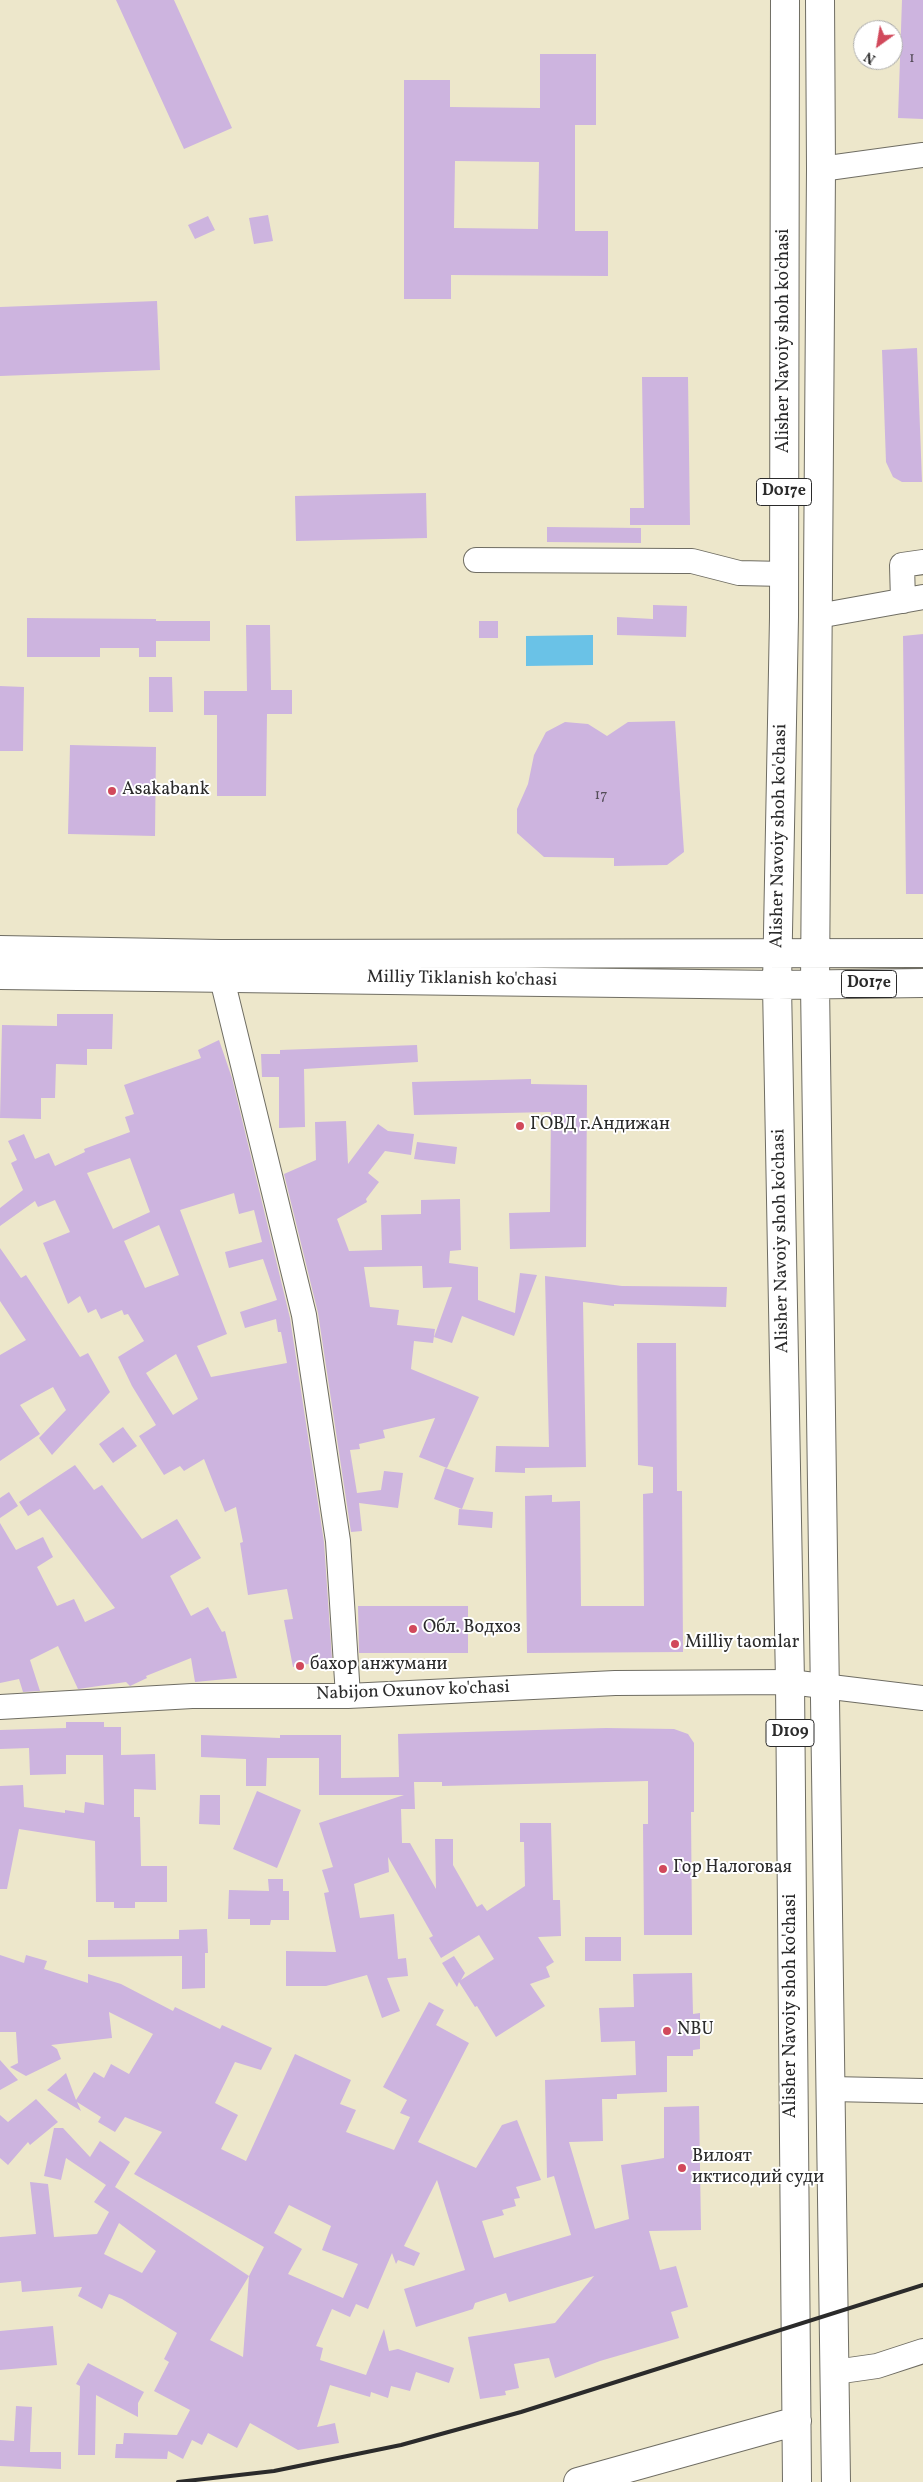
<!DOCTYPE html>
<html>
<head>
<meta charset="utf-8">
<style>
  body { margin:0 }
  #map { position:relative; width:923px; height:2482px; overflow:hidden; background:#ede7cb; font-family:Vollkorn,serif }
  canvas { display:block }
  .north { position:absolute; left:853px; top:20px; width:50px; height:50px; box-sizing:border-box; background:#fff; border:1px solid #aaa; border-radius:50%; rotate:212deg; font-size:14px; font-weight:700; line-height:20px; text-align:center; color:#2b2b2b }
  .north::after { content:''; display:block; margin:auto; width:18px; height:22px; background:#d1495b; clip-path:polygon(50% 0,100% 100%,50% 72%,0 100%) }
</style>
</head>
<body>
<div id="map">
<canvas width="923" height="2482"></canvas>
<div class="north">N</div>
</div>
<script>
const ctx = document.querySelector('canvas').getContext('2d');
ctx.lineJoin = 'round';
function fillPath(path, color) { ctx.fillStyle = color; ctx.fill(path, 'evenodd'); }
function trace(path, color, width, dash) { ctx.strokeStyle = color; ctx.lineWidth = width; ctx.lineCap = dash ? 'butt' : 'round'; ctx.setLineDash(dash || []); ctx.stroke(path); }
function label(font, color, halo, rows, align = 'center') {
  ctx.font = font + ' Vollkorn,serif'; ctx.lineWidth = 4; ctx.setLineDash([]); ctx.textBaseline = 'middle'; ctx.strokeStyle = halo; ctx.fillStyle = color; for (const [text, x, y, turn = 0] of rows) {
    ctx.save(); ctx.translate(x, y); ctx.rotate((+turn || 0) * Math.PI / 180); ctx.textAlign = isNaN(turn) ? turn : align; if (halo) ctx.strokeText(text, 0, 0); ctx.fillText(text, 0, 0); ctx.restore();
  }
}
fillPath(new Path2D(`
  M593,635V665L526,666V636Z`), '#6ac2e7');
fillPath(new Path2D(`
  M116,0H174L232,128L184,149Z
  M902,0H923V119L898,118Z
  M540,54H596V125H575V231H608V276L451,275V299H404V80H450V107L540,108ZM455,161L539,162L538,229L454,228Z
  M268,215L273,241L254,244L249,218Z
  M208,216L215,230L195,239L188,225Z
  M157,301L160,370L0,376V307Z
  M917,348L922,482H902L893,477L886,462L882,350Z
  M642,377H688L690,525H630V508H644Z
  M426,493L427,538L296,541L295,496Z
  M547,527L641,528V543L547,542Z
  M653,605L687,606L686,637L617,635V617L653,619Z
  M27,618L156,619V621H210V641H156V657H139V648H100V657H27Z
  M479,621H498V638H479Z
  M246,625H270L271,690H292V714H267L266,796H217V715H204V691H247Z
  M923,634V894H906L903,636Z
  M149,677H172L173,712H149Z
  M0,686L24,687L23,751H0Z
  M675,721L684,852L667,865L614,866V858L544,857L517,833V809L528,784L534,755L546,732L565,722L588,724L607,736L628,722Z
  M70,745L156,747L155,836L68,834Z
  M57,1014H113L112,1049H87V1065L56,1064L55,1098H41V1119L0,1118L2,1025L57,1026Z
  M219,1040L232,1078L290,1318L324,1542L332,1659L293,1667L284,1620L293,1619L287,1589L248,1595L240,1543L243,1542L236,1507L225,1512L204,1459L184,1471L180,1466L164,1475L139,1436L156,1425L132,1386L118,1357L144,1341L128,1314L124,1315L122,1310L101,1319L96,1309L88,1313L80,1296L68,1304L43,1243L70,1232L55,1200L38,1207L35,1201L0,1226V1208L23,1190L11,1163L17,1160L8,1141L24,1134L35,1159L49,1153L55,1166L85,1152L84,1149L130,1132L125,1117L134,1114L124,1085L201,1058L198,1050ZM130,1158L150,1212L113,1229L87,1173ZM234,1193L239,1214L254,1210L262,1242L225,1252L229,1268L263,1259L277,1300L240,1312L245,1328L276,1319L278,1332H281L287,1363L211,1377L197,1346L227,1334L180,1210ZM159,1225L179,1275L145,1288L124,1241ZM176,1354L198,1399L173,1415L146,1373Z
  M417,1045L418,1062L304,1069L305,1127L279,1128V1077H262L261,1054H280V1050Z
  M531,1079V1084L587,1085L586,1247L510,1249L509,1213L550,1212L551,1112L414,1115L412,1082Z
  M346,1121L348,1164L378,1124L388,1131L414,1134L411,1155L385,1151L368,1173L379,1182L366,1199L367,1202L337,1219L349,1251L382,1250L381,1215L421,1214V1200L460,1199L461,1250L450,1251L449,1263L478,1267V1300L515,1313L520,1273L537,1275L514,1336L462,1316L452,1343L434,1337L452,1287L423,1288L422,1266L364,1267L370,1307L399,1310L397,1325L435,1329L433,1343L414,1341L411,1369L479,1397L447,1468L419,1457L435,1418L383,1430L385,1438L359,1444L360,1449L350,1450L357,1493L381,1490L384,1471L403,1473L398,1508L359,1503L362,1531L351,1532L318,1313L284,1174L316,1160L315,1122Z
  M417,1142L457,1147L455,1164L414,1159Z
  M0,1248L21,1278L26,1275L80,1357L88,1353L110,1392L52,1455L39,1438L66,1410L53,1387L20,1405L40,1434L0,1461V1355L26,1340L0,1301Z
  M545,1276L622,1286L727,1287L726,1307L614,1304V1306L583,1302L586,1467L525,1468V1473L495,1472L496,1446L549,1447Z
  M637,1343H676L677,1491H682L683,1652L527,1653L525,1496L552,1495V1502L580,1501L581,1606H644L643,1494L653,1493V1467L638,1465Z
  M123,1427L137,1446L113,1463L99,1444Z
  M75,1465L94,1490L102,1485L142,1539L177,1519L201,1558L170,1576L191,1616L208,1607L222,1632L225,1631L237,1678L195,1682L191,1658L146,1676L147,1678L130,1686L126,1682L78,1689L58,1646L30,1660L40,1691L23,1692L19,1679L0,1683V1523L16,1550L43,1537L53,1557L37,1567L57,1606L74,1599L85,1622L115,1608L40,1509L28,1516L19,1502Z
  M445,1468L474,1478L462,1509L434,1499Z
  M9,1492L18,1506L0,1518V1498Z
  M459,1509L493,1512L492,1528L458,1525Z
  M358,1606H468V1653H359Z
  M66,1722H104V1727H121V1755L155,1754L156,1790L134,1789V1817H140L141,1866H167V1902H135V1908H114V1902H96L95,1841L19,1829L7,1889H0V1786L23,1785L24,1807L65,1813V1810L84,1813L85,1802L104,1805L103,1755H66V1774L30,1775L29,1748L0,1749V1730L66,1728Z
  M606,1728L674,1729L688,1734L694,1743V1812H691L692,1935H644L643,1824H648V1781L442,1786V1782H414L415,1809H401L402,1843H410L436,1889L435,1839H453V1865L477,1907L482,1904L487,1911L525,1886L524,1842H520V1823H551L553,1900H560L561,1936L538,1937L554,1962L546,1967L550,1977L530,1984L545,2006L496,2037L477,2006L475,2007L459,1982L457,1987L442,1963L454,1956L465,1973L461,1980L494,1959L479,1935L441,1958L429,1938L433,1936L388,1857L389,1872L354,1884L360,1918L394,1914L398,1959L406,1958L408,1976L387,1978L400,2011L382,2018L367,1975L326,1986H286V1951L336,1952L324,1893L329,1892L322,1870L333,1867L319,1823L404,1795H319V1758H267L266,1786H246V1759L201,1757V1735L280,1738V1735H341V1778L399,1777L398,1734Z
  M257,1791L301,1810L277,1868L233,1849Z
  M200,1795H220V1825L199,1824Z
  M268,1879H283V1891H289V1920H271L270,1925H250V1919H228L229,1890L269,1891Z
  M207,1929L208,1953H205V1988L182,1989V1956L88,1957V1940L179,1939V1930Z
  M585,1937H621V1961H585Z
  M0,1955L24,1963L26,1955L47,1961L44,1969L88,1983V1974L121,1984L173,2011L175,2007L220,2029L222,2025L272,2048L261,2070L235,2062L215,2103L238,2115L221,2149L246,2161L295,2054L351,2080L340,2104L356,2110L346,2132L394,2150L410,2117L400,2113L407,2100L383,2087L429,2002L444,2010L436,2025L469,2043L418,2142L476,2168L502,2125L517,2120L541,2180L516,2187L520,2198L514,2199L516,2206L502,2210L504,2215L482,2221L494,2258L571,2235L554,2176L547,2178L545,2080L636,2075L635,2041L601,2042L599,2008L634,2007L633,1974L692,1973L693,2014L700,2013V2049L693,2050V2056H667V2092L617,2094V2099H602L603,2141L569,2142L595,2229L629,2219L621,2165L664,2158V2107L699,2106L701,2230L649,2231L660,2270L676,2266L688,2307L671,2312L679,2338L600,2361L555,2378L549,2358L514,2364L519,2388L505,2391L506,2395L480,2399L468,2337L555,2323L594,2276L509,2302L506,2293L475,2303L473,2309L416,2327L404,2289L465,2270L437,2180L404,2246L420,2253L414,2266L398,2260L396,2264L392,2253L368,2309L356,2304L350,2317L332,2309L316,2346L323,2348L320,2360L366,2375L384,2329L389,2351L398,2349L454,2368L449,2383L416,2372L410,2391L391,2386L388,2398L371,2392L370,2397L330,2385L317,2427L335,2423L339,2443L298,2450L250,2423L237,2448L208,2433L202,2445L192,2440L183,2459L168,2451L167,2459L115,2458L116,2444H123L124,2433L177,2435L190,2410L154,2391L169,2362L164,2359L177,2333L122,2299L109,2294L102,2309L78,2296L82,2287L22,2292L21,2281L0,2283V2237L36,2234L30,2182L48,2184L54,2237L97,2234L109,2212L94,2202L106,2185L66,2158L61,2180L44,2176L54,2128H63L90,2157L100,2141L130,2162L115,2187L249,2276L264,2247L134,2174L162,2132L125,2117L115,2132L98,2122L101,2117L77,2102L81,2111L47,2090L66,2073L76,2100L94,2072L104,2078L111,2064L129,2074L153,2034L109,2012L112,2038L51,2045L57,2049L61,2059L26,2076L10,2067L18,2063L16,2032H0ZM289,2205L331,2226L322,2250L358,2264L343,2298L288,2274L302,2249L274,2233ZM119,2223L156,2251L142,2273L104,2254ZM249,2276L243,2357L210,2340Z
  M0,2060L18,2080L0,2090Z
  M36,2099L58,2122L30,2145L28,2142L8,2165L0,2158V2115L8,2122Z
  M53,2326L57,2365L0,2370V2331Z
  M88,2363L144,2392L138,2403V2417L96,2395L95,2455H78L80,2386L76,2384Z
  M16,2406L32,2407L30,2452H61V2469L0,2466V2440L14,2441Z`), '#cdb4df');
const minor = new Path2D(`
  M821,169L923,155
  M476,560L680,561H692L739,573L784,574
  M903,601L902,565L923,562
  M818,616L923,597
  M222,979L304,1315L338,1541L348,1696
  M0,1707L192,1696H348L615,1683L790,1682L923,1698
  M831,2089L923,2091
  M835,2372L877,2366L923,2351`);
const major = new Path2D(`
  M785,0L784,617L777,985L790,1682L797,2482
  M820,0L821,169L815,985L836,2482
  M0,950L221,954L923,953
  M0,975L777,985L923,983
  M578,2482L797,2421`);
trace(minor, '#6f6d63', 26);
trace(major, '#6f6d63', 30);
trace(minor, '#fff', 24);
trace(major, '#fff', 28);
trace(new Path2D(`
  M178,2482L274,2471L401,2445L521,2412L923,2285`), '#2b2b2b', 4);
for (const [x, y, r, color] of [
  [112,791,5,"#d1495b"],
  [520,1126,5,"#d1495b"],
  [413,1629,5,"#d1495b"],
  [675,1644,5,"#d1495b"],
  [300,1666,5,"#d1495b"],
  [663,1869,5,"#d1495b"],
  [667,2031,5,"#d1495b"],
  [682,2168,5,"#d1495b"]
]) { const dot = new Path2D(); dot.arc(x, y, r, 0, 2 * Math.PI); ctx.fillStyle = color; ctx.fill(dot); trace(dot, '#fff', 2); }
label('15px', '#544d58', null, [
  ["1",912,59],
  ["17",601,796]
]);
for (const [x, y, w] of [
  [784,492,55],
  [869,984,55],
  [790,1733,48]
]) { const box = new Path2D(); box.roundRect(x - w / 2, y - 13.5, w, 27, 4); ctx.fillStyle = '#fff'; ctx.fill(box); trace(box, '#2b2b2b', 1); }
label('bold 16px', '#2b2b2b', null, [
  ["D017e",784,492],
  ["D017e",869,984],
  ["D109",790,1733]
]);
label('18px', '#2b2b2b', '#fff', [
  ["Alisher Navoiy shoh ko'chasi",785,341,-90],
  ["Alisher Navoiy shoh ko'chasi",780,836,-89],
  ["Milliy Tiklanish ko'chasi",462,980,1],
  ["Alisher Navoiy shoh ko'chasi",782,1241,-91],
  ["Nabijon Oxunov ko'chasi",413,1692,-2],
  ["Alisher Navoiy shoh ko'chasi",792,2006,-90]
]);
label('18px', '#2b2b2b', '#fff', [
  ["Asakabank",122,791],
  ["ГОВД г.Андижан",530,1126],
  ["Обл. Водхоз",423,1629],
  ["Milliy taomlar",685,1644],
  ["бахор анжумани",310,1666],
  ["Гор Налоговая",673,1869],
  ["NBU",677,2031],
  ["Вилоят",692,2158],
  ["иктисодий суди",692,2179]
], 'left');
</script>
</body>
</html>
